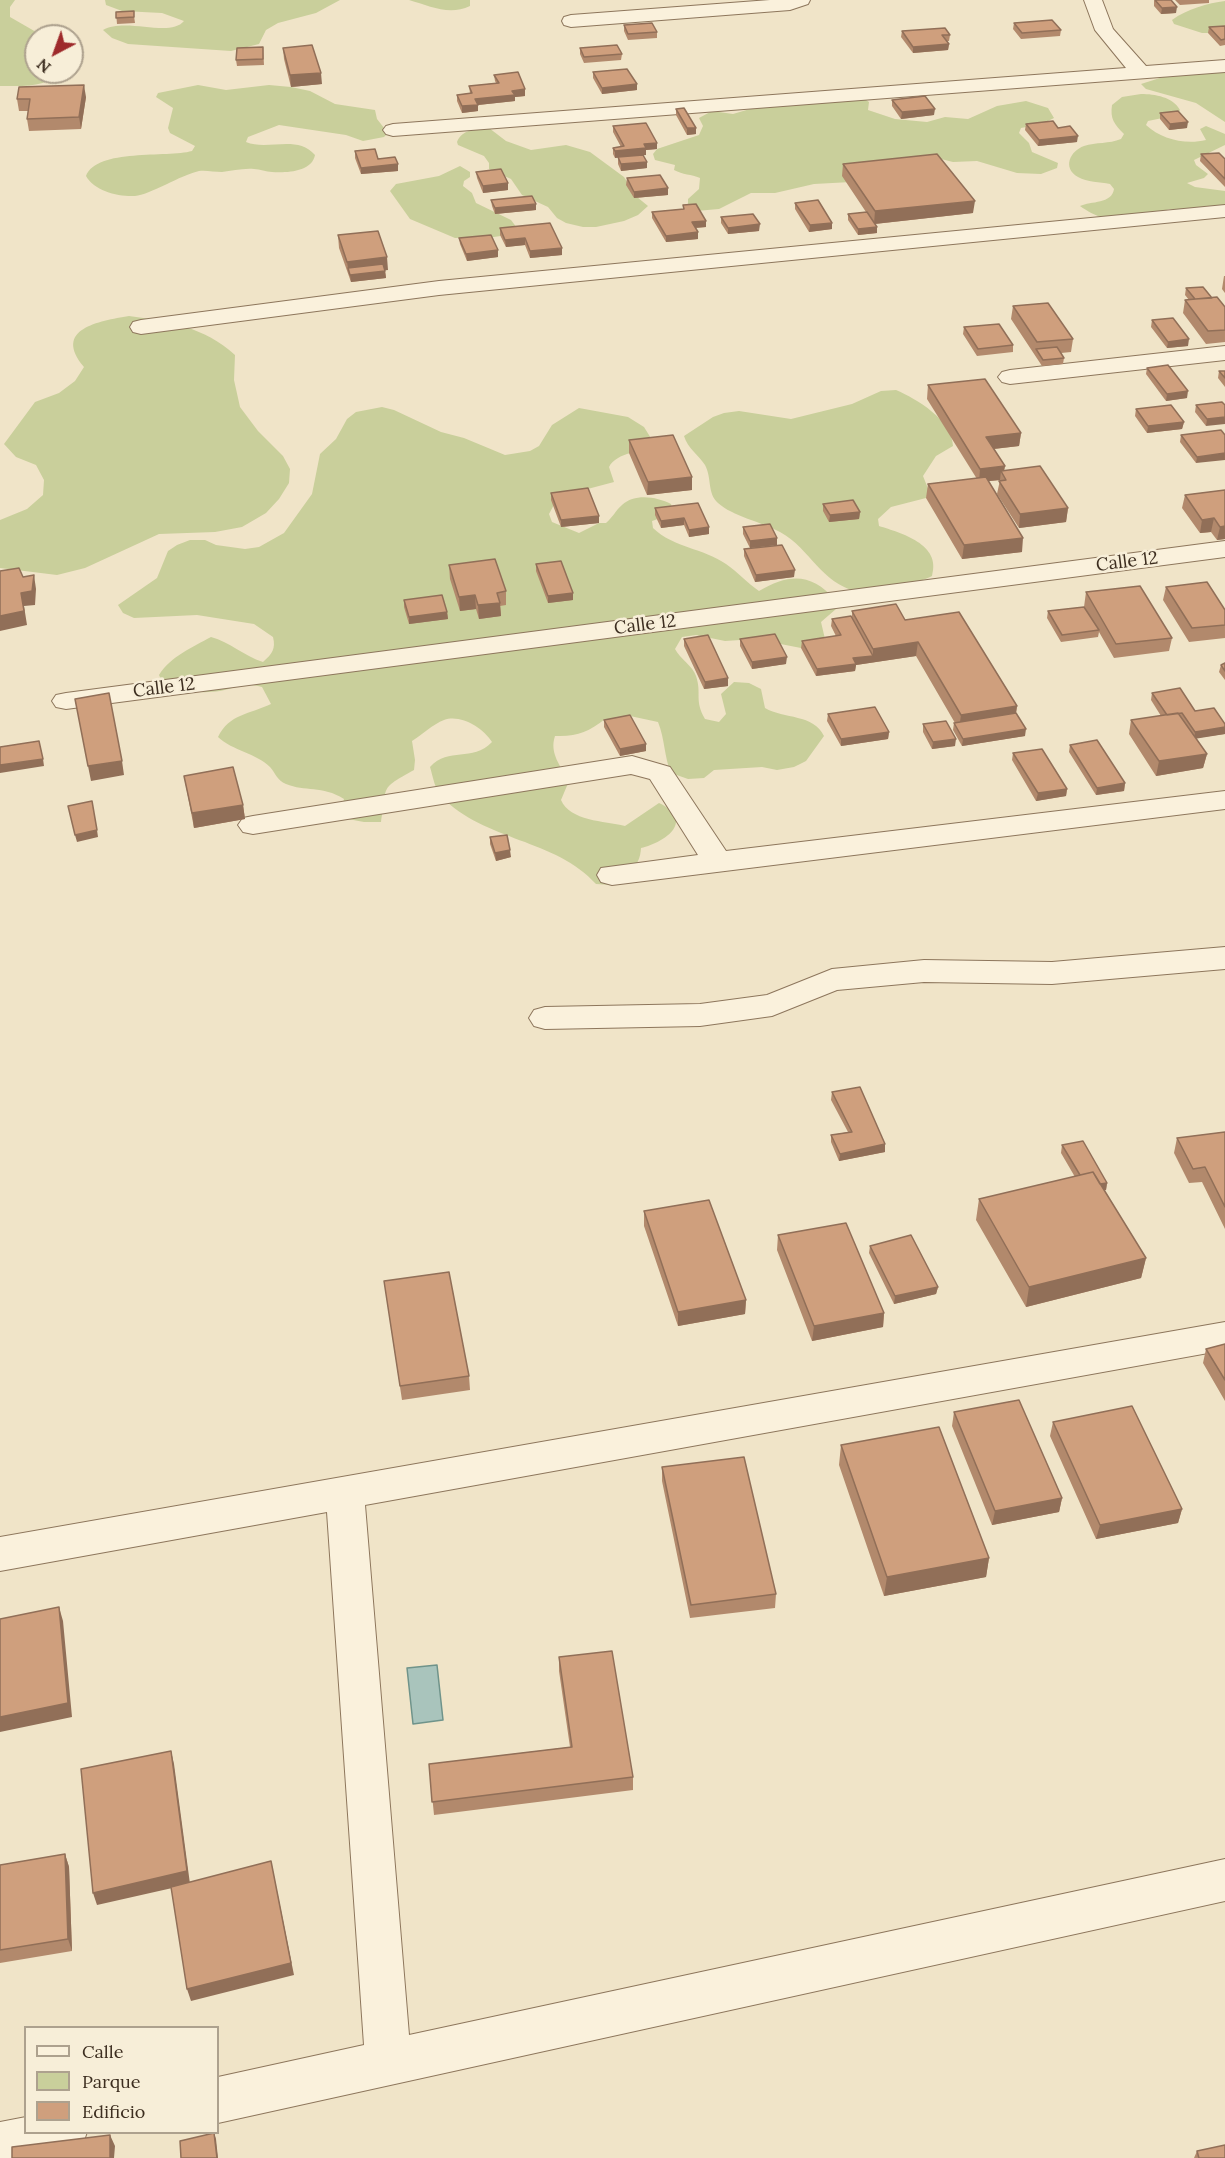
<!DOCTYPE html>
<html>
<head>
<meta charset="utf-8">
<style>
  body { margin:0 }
  #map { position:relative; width:1225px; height:2158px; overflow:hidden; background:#f0e4c8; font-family:Lora,serif }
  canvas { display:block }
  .legend { position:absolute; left:24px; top:2026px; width:195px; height:108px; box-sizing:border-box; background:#f7eed8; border:2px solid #ada18e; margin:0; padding:8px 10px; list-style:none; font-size:18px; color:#3d2e20 }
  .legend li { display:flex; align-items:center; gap:12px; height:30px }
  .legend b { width:30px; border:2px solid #ada18e }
  .north { position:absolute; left:24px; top:24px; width:60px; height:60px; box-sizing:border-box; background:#f7eed8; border:2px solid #ada18e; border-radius:50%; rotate:221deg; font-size:16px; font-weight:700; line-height:24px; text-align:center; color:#3d2e20 }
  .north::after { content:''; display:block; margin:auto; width:21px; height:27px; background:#9e2a2b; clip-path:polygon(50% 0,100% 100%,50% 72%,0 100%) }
</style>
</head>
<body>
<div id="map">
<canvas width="1225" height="2158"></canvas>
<ul class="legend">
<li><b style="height:8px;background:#faf1dc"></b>Calle</li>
<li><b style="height:16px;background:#c9cf9b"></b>Parque</li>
<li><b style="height:16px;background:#cf9f7d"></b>Edificio</li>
</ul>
<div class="north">N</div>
</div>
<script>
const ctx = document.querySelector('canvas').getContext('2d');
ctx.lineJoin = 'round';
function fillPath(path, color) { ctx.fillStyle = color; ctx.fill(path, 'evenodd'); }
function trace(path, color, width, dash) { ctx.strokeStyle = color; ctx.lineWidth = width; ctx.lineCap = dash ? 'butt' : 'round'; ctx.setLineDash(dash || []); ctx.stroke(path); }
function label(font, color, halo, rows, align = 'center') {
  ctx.font = font + ' Lora,serif'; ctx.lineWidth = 5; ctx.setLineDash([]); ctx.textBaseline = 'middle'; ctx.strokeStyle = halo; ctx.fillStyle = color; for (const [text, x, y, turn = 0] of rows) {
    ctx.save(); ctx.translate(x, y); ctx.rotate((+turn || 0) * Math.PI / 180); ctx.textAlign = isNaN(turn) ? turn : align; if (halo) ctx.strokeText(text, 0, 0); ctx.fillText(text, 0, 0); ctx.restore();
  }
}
fillPath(new Path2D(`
  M0,0H15L10,7V17L43,36H36V72H60C49,88 18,86 0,86Z
  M105,0H340L316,13L278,23L266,30L259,44L231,51L128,44L112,38L103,30C126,17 170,38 184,21L162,13L122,11L106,5Z
  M409,0H470V6C449,16 430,6 409,0Z
  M1225,1V33H1202L1174,24L1172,20C1187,9 1208,3 1225,1Z
  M1182,71H1225V122L1196,103L1146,89L1141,84Z
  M198,85L226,90L269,85L291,87L310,91L335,104L375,110L377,119L388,133L384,137L363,141L346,135L279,125L248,137L246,142C268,151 297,134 315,155C312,172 286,173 272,172C266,172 260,169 254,169C243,168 232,171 222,172C214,172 206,170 199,171C181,175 149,195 135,196C119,197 94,191 86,176C97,148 167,158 192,151L195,146L170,133L168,128L173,108L156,97L158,93Z
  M1141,94C1155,94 1173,97 1180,110L1177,115L1148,121L1146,125C1161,139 1185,145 1206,140L1200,129L1206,126L1225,134V145L1194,160L1196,165L1208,174L1204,178L1187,183L1195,187L1225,191V209H1169C1158,213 1118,220 1106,218C1097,217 1087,211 1080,206C1091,201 1112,204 1114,189L1110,184C1100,182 1087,182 1078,177C1062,168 1070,151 1084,146C1096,142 1109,144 1121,139L1124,134C1114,124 1110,119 1112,105L1122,97Z
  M863,98L869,102L868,110L895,119L927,122L945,117L968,119L997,106L1026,101L1048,108L1054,118L1042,124L1021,128L1019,133L1029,143L1032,152L1058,163L1057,168L1041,174L1017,173L977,161L953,162L933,157H909L883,166L851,182L814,184L775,193H751L719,209L696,211L688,204V199L699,189L700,178C691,174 683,175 674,170L675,165L655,160L653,154L657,149L699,135L703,126L699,118L712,111L733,114L760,106Z
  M489,128L506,141L531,150L566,145L590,152L624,177L637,197L648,206L638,215L624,221L596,227H583L566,223L557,218L548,207L522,195L511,179L489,169V163L484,156L458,145L457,142C462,129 477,129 489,128Z
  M460,166L470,172V177L464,181L463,186L472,193L476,203L511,220L517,228L507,235L494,237L455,238L410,219L390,191L396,184L439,176Z
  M129,316C167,321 205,327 235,355L234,380L240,407L258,431L283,456L290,469L289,483L279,499L266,513L242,527L215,532L159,534L85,568L57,575L0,568V520L27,509L43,495L44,480L36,465L16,457L4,444L35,402L59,393L75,381L84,367C52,329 99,321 129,316Z
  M896,390C917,399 952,420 953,446L936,456L923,476L929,491L926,498L891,507L878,519L879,526C901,533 942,544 932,576C923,582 868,595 858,592C819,582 812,550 780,532C762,522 732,516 718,503C707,493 712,478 705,465C698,454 688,449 684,436L713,417L724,413L739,411L791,419L852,404L881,391Z
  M382,407L394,410L441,432L464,438L505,455L530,451L539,446L552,425L579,408L628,417L644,427L657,448C642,451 617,452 609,467L614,482L565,495L556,501L549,514L552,522L579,533L599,523H606C613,517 616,510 622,505C635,493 657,497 671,504L673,511L664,517L652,521L653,528C674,548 703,548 726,564C738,572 747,583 759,591C789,574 811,572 836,601V609L821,622L825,639L816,646L801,648L755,639L725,641L696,635L682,637L675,649C680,659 693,666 696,676C702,694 694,700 705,719L719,722L726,714L721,694L734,682L749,683L761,689L765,708C784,719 814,714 824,736L806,761L794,767L777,770L762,767L714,770L704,778L688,779L671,773C664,757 665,739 658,722L630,716L616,717L622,721L605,719C588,732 577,737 555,736C549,753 561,767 569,781L561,800C570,821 604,821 625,826L659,803C695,820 667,842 641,848C640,868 627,875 612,885L596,884C556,839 484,841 442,797C435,790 433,777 430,767C449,746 472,763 492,742C483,728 461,714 444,720C433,724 422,735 412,741L415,760L414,770C378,790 388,785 381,822H364L348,819L341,810L344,799C322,785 305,792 286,784C277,780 276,774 270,767C256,753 233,751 218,737C229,714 250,714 271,704L262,687C242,682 238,688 220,691C199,694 183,691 163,684L159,675C171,656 193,647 211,637C230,642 244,656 263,662C272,654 276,649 273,637L254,624L197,615L134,618L123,613L118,605L157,578L168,551L177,545L190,540H205L216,545L245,549L259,547L284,533L312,494L320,454L336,439L347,419L356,412Z`), '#c9cf9b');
const water = new Path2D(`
  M437,1665L443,1720L413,1724L407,1668Z`);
fillPath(water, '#a9c4bc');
trace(water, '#6f938a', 1.5);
const minor = new Path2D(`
  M770,0H810L808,4L790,10L571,27L564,25L562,21L564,17L571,15Z
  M1084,0H1102L1113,29L1146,66L1225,60V72L393,136L386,134L383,130L386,126L393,124L1126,68L1095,30Z
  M1225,205V217L439,295L141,334L133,332L130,327L133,322L141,320L439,281Z
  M1225,346V360L1010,384L1002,382L998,377L1002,372L1010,370Z
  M1225,541V557L66,709L56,707L52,701L56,695L66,693Z
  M632,756L670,767L726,851L1225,791V809L612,885L601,882L597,875L601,868L698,855L650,779L631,774L253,834L243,832L238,825L243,818L253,816Z
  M1225,947V969L1052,984L924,982L837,990L772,1016L700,1026L545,1029L534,1026L529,1018L534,1010L545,1007L700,1004L767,995L832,969L924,960L1052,962Z
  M1225,1322V1350L365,1505L409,2035L1225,1859V1901L218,2123V2077L364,2045L327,1512L0,1571V1537Z
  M26,2117V2132H87L81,2149C53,2158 30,2158 0,2158V2122Z`);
trace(minor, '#8d765c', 2);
fillPath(minor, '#faf1dc');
fillPath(new Path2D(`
  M1154,0L1176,13L1161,14L1154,6Z
  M1175,0H1209V3L1180,5Z
  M116,12L134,16L135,23L117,24Z
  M1014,23L1061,30L1060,36L1021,39L1013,29Z
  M624,25L657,32V38L628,40L624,31Z
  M1225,26V45L1220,46L1208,33L1209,27Z
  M902,31L950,35L949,41H947L949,44L948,50L913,53L901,37Z
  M263,47L264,65L237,66L236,60Z
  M283,48L322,84L291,87L284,59Z
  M580,48L622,54L621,60L584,63L580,54Z
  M593,72L637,84V90L602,94L593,78Z
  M494,75L525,96L515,97V101L478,105V111L462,113L457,101V95L470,93L469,86L496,83L495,81Z
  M86,97L81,129L29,131L27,119L28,111H19L17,99Z
  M892,100L934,115L901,119L892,106Z
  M676,109L696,134L687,135L676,115Z
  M1160,113L1187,128L1169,130L1160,119Z
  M1026,124L1058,128L1077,142L1038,146L1025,130Z
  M613,126L657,149L646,150V155H643L647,162V168L621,171L618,164V157L615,158L613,154V148L621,147L613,132Z
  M355,151L398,164V171L361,174L355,158Z
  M1201,154L1225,159V187L1200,161Z
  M843,164L973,213L875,224L877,233L858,235L848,220V214L866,212L842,176Z
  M476,172L508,190L483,193L477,178Z
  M627,178L668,195L634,198L626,185Z
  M491,200L536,210L495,214L492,206Z
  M795,203L832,229L809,232L795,209Z
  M683,205L706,221V227L696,228L698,232V239L666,242L652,218V212L683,209Z
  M721,217L759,231L728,234L721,223Z
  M500,228L562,255L530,258L525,245L506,247L500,235Z
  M338,235L388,270H385L386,278L351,282L339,248Z
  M459,238L498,250V257L467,261L460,244Z
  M1224,276H1225V293L1222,289Z
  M1186,288L1212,298L1225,307V342L1206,344L1183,313L1185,300H1189L1185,295Z
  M1013,306L1073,339L1071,352L1061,353L1064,358L1063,364L1042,366L1011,319Z
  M1152,320L1188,346L1167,348L1151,327Z
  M964,327L1013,345V352L977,356L963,334Z
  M1147,368L1187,398L1166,401L1146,374Z
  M1219,371H1225V387L1218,378Z
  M928,385L1021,433L1019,446L994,449L1005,466L1004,471L1068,508L1066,522L1019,528L997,494L1000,480L988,481L1022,552L962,559L926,498L928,484L977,479L927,399Z
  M1196,405H1225L1206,426L1195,412Z
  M1136,409L1184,422L1182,429L1147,433L1135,416Z
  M1221,430L1196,463L1180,442L1181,435Z
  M629,440L692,477V490L647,495L629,453Z
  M1225,490V539L1217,540L1211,532L1200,533L1182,508L1185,495Z
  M551,493L599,516V523L561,527L551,500Z
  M823,504L860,512L859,519L829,522L823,511Z
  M655,508L709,527V534L689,537L684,525L661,528L655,515Z
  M743,527L777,538V545L750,548L743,534Z
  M744,549L794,577L755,582L744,556Z
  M536,564L573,593V600L548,603L536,571Z
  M449,565L506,591V605L500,606L501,616L479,619L476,609L460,611L450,579Z
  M1166,587L1225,610V638L1189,642L1163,600Z
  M1086,592L1172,638L1169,651L1114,658L1099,632L1098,637L1061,642L1047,618L1048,611L1084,607Z
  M404,600L447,612L448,619L409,624L404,607Z
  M852,611L905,620L1017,706L1016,713L1025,736L962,746L953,730L954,723H955L916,656L856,665L855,671L816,676L801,648L802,641L836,636L831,626L832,619L852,617Z
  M684,639L728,686L704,689L684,646Z
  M740,639L786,664L752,669L740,646Z
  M1225,663V680L1219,672L1221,665Z
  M1152,693L1195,711L1225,734L1196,738L1207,754L1203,768L1156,776L1129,734L1131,720L1161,716L1151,700Z
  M828,714L889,732L888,739L841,746L827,721Z
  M604,720L646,751L620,756L604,727Z
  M923,724L955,746L932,749L923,732Z
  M1070,745L1125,783L1124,791L1096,795L1069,752Z
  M1013,753L1067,789L1066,796L1036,801L1012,760Z
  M184,776L243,805L245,819L194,828Z
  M490,837L511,857L496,861L490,844Z
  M832,1092L885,1152L839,1161L831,1142V1135L848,1132L831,1100Z
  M1225,1132V1229L1202,1182L1189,1183L1174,1153L1177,1138Z
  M1062,1145L1107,1183L1106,1190H1104L1146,1258L1141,1278L1026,1307L976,1220L979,1199L1075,1177L1061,1153Z
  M644,1211L746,1300L745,1314L678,1326L644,1226Z
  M778,1235L884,1313L883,1327L812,1341L777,1250Z
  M870,1246L938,1287L936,1294L894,1304L869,1253Z
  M384,1281L469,1376L470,1390L402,1400Z
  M1225,1344V1401L1203,1363L1206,1349Z
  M954,1412L1062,1498L1059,1512L992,1525L952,1426Z
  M1053,1422L1182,1509L1178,1523L1096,1539L1050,1436Z
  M841,1445L989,1558L986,1577L884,1596L839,1465Z
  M662,1467L776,1594L775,1608L690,1618L662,1481Z
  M559,1657L633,1777V1790L434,1815L429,1764L570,1747L559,1671Z
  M65,1854L69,1867L72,1951L0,1963V1865Z
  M1197,2151L1225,2158H1194Z`), '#b2896c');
fillPath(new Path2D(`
  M1177,7L1176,13L1161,14L1162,8Z
  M949,44L948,50L913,53V47Z
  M321,73L322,84L291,87L290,75Z
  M637,84V90L602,94V88Z
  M84,85L86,97L81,129L79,117Z
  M525,89V96L515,97V101L478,105V111L462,113V106L475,99L512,91Z
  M935,109L934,115L901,119L902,112Z
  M1188,122L1187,128L1169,130L1170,124Z
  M687,128H696V134L687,135Z
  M1078,136L1077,142L1038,146L1039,140Z
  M657,143V149L646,150V155L615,158V151L644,144Z
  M647,162V168L621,171V164Z
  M398,164V171L361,174V168Z
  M508,183V190L483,193V186Z
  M668,188V195L634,198V192Z
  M975,201L973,213L874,224L875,211Z
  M536,204V210L495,214V208Z
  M706,221V227L692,228V222Z
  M832,223V229L809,232L810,225Z
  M760,224L759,231L728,234V228Z
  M877,227V233L858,235V229Z
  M698,232V239L666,242V236Z
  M525,238V245L506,247L505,240Z
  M562,248V255L530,258V251Z
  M498,250V257L467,261L466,254Z
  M387,257L388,270L350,274L348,268L347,262Z
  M385,271L386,278L351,282L350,275Z
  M1189,339L1188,346L1167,348L1168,342Z
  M1188,391L1187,398L1166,401L1167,394Z
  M1225,417V424L1206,426L1207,419Z
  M1184,422L1182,429L1147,433L1148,426Z
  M1021,433L1019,446L984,450L986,437Z
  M1225,453V460L1196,463L1197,457Z
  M1005,466L1003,475L1001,471L1000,480L979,482L980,469Z
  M692,477V490L647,495L648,482Z
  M1068,508L1066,522L1019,528L1020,514Z
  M860,512L859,519L829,522L830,515Z
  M599,516V523L561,527V520Z
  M684,518V525L661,528V521Z
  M1214,518L1211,532L1200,533L1202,520Z
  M1225,526V539L1217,540L1220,527Z
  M709,527V534L689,537V530Z
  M777,538V545L750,548V541Z
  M1023,538L1022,552L962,559L964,545Z
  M795,570L794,577L755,582L756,575Z
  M34,575L36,589L35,605L24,606L27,625L0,631V616L21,593Z
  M573,593V600L548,603V596Z
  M475,595L476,609L460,611L459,597Z
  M500,603L501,616L479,619L478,605Z
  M447,612L448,619L409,624V617Z
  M918,642L916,656L856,665L855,671L816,676L817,669L853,658L873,656V649Z
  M787,657L786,664L752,669V662Z
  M728,678V686L704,689L705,682Z
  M1017,706L1015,720L959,729L961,715Z
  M1225,727V734L1194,739L1195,732Z
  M1026,729L1025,736L962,746L963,739Z
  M889,732L888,739L841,746V739Z
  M956,739L955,746L932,749L933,742Z
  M646,744V751L620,756V749Z
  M1207,754L1203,768L1156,776L1159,761Z
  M43,759L44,766L0,773V765Z
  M122,761L124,775L91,781L88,766Z
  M1125,783L1124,791L1096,795L1097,788Z
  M1067,789L1066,796L1036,801L1038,793Z
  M243,805L245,819L194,828L192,813Z
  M97,830L98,837L77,842L75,835Z
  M510,850L511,857L496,861L495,853Z
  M885,1144V1152L839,1161L840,1154Z
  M1107,1183L1106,1190L1085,1194L1086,1186Z
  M1146,1258L1141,1278L1026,1307L1029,1287Z
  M938,1287L936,1294L894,1304L895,1296Z
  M746,1300L745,1314L678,1326V1312Z
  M884,1313L883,1327L812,1341L814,1326Z
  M1062,1498L1059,1512L992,1525L995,1511Z
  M1182,1509L1178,1523L1096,1539L1100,1525Z
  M989,1558L986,1577L884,1596L887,1577Z
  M59,1607L63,1621L72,1717L0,1732V1717Z
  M171,1751L174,1764L190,1884L97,1905L93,1893Z
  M65,1854L69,1867L72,1951L68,1939Z
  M271,1861L294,1975L191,2001L187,1989Z
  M214,2133L216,2139L218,2158H217Z
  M110,2135L115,2146L114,2158H110Z`), '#916f58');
const building = new Path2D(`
  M1155,0H1171L1177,7L1162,8Z
  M134,11V17L116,18V12Z
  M1052,20L1061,30L1022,33L1014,23Z
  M652,23L657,32L628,34L624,25Z
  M1225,26V39L1221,40L1209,27Z
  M945,28L950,35H942L949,44L913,47L902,31Z
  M312,45L321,73L290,75L283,48Z
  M617,45L622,54L584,57L580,48Z
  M263,47V59L236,60L237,48Z
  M627,69L637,84L602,88L593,72Z
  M518,72L525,89L512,91L515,95L475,99L478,105L462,106L457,95L472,93L469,86L499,83L494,75Z
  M84,85L79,117L27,119L30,99H17L19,87Z
  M925,96L935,109L902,112L892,100Z
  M684,108L696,128H687L676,109Z
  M1178,111L1188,122L1170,124L1160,113Z
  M1053,121L1058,128L1070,126L1078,136L1039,140L1026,124Z
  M646,123L657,143L644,144L646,148L615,151L613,148L624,146L613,126Z
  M375,149L378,159L395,157L398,164L361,168L355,151Z
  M1219,153L1225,159V179L1201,154Z
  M937,154L975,201L875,211L843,164Z
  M643,155L647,162L621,164L618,157Z
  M501,169L508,183L483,186L476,172Z
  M660,175L668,188L634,192L627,178Z
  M532,196L536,204L495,208L491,200Z
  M818,200L832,223L810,225L795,203Z
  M696,204L706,221L692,222L698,232L666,236L652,212L684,209L683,205Z
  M867,212L877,227L858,229L848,214Z
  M753,214L760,224L728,228L721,217Z
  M550,223L562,248L530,251L525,238L505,240L500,228Z
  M378,231L387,257L347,262L338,235Z
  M491,235L498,250L466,254L459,238Z
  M383,264L385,271L350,275L348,268Z
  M1203,287L1212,298L1195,299L1186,288Z
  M1217,297L1225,307V330L1208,331L1185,300Z
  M1048,303L1073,339L1037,342L1013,306Z
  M1173,318L1189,339L1168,342L1152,320Z
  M999,324L1013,345L978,349L964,327Z
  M1057,347L1064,358L1043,360L1036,349Z
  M1168,365L1188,391L1167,394L1147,368Z
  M1219,371H1225V378Z
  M985,379L1021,433L986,437L1005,466L980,469L928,385Z
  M1222,402L1225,405V417L1207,419L1196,405Z
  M1171,405L1184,422L1148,426L1136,409Z
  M1221,430L1225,435V453L1197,457L1181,435Z
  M673,435L692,477L648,482L629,440Z
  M1040,466L1068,508L1020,514L999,481L1006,480L1001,471Z
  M986,477L1023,538L964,545L928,484Z
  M588,488L599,516L561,520L551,493Z
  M1225,490V526L1220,527L1214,518L1202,520L1185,495Z
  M853,500L860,512L830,515L823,504Z
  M698,503L709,527L689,530L684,518L661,521L655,508Z
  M770,524L777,538L750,541L743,527Z
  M782,545L795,570L756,575L744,549Z
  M495,559L506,591L497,593L500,603L478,605L475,595L459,597L449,565Z
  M561,561L573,593L548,596L536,564Z
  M19,568L23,577L34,575L32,591L21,593L24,611L0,616V571Z
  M1207,582L1225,610V625L1192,628L1166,587Z
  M1140,586L1172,638L1116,644L1086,592Z
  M442,595L447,612L409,617L404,600Z
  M896,604L905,620L959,612L1017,706L961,715L918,642L873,649L852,611Z
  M1084,607L1099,630L1062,635L1048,611Z
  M851,616L873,656L853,658L856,664L817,669L802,641L841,635L832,619Z
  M775,634L787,657L752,662L740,639Z
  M708,635L728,678L705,682L684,639Z
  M1225,663V671L1221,665Z
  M1180,688L1195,711L1214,708L1225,724V727L1195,732L1182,713L1167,715L1152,693Z
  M109,693L122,761L88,766L75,699Z
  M875,707L889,732L841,739L828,714Z
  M1016,713L1026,729L963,739L954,723Z
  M1178,713L1207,754L1159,761L1131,720Z
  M630,715L646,744L620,749L604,720Z
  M946,721L956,739L933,742L923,724Z
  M1097,740L1125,783L1097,788L1070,745Z
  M39,741L43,759L0,765V747Z
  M1042,749L1067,789L1038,793L1013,753Z
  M233,767L243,805L192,813L184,776Z
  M92,801L97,830L75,835L68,806Z
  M507,835L510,850L495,853L490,837Z
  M860,1087L885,1144L840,1154L831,1135L852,1132L832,1092Z
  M1225,1132V1207L1205,1167L1193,1169L1177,1138Z
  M1083,1141L1107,1183L1100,1184L1093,1172L1080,1175L1062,1145Z
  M1093,1172L1146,1258L1029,1287L979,1199Z
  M709,1200L746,1300L678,1312L644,1211Z
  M846,1223L884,1313L814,1326L778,1235Z
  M911,1235L938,1287L895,1296L870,1246Z
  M449,1272L469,1376L400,1386L384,1281Z
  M1225,1344V1380L1206,1349Z
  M1019,1400L1062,1498L995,1511L954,1412Z
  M1132,1406L1182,1509L1100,1525L1053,1422Z
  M939,1427L989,1558L887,1577L841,1445Z
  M744,1457L776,1594L691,1605L662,1467Z
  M59,1607L68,1703L0,1717V1619Z
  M612,1651L633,1777L432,1802L429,1764L572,1747L559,1657Z
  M171,1751L187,1871L93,1893L81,1769Z
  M65,1854L68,1939L0,1950V1865Z
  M271,1861L291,1963L187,1989L171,1887Z
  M214,2133L217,2158H181L180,2141Z
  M110,2135V2158H12V2147Z
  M1225,2145V2158H1199L1197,2151Z`);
fillPath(building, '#cf9f7d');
trace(building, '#916f58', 1.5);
label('18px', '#3d2e20', '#f7eed8', [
  ["Calle 12",1127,562,-7],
  ["Calle 12",645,625,-7],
  ["Calle 12",164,688,-7]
]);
</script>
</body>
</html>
